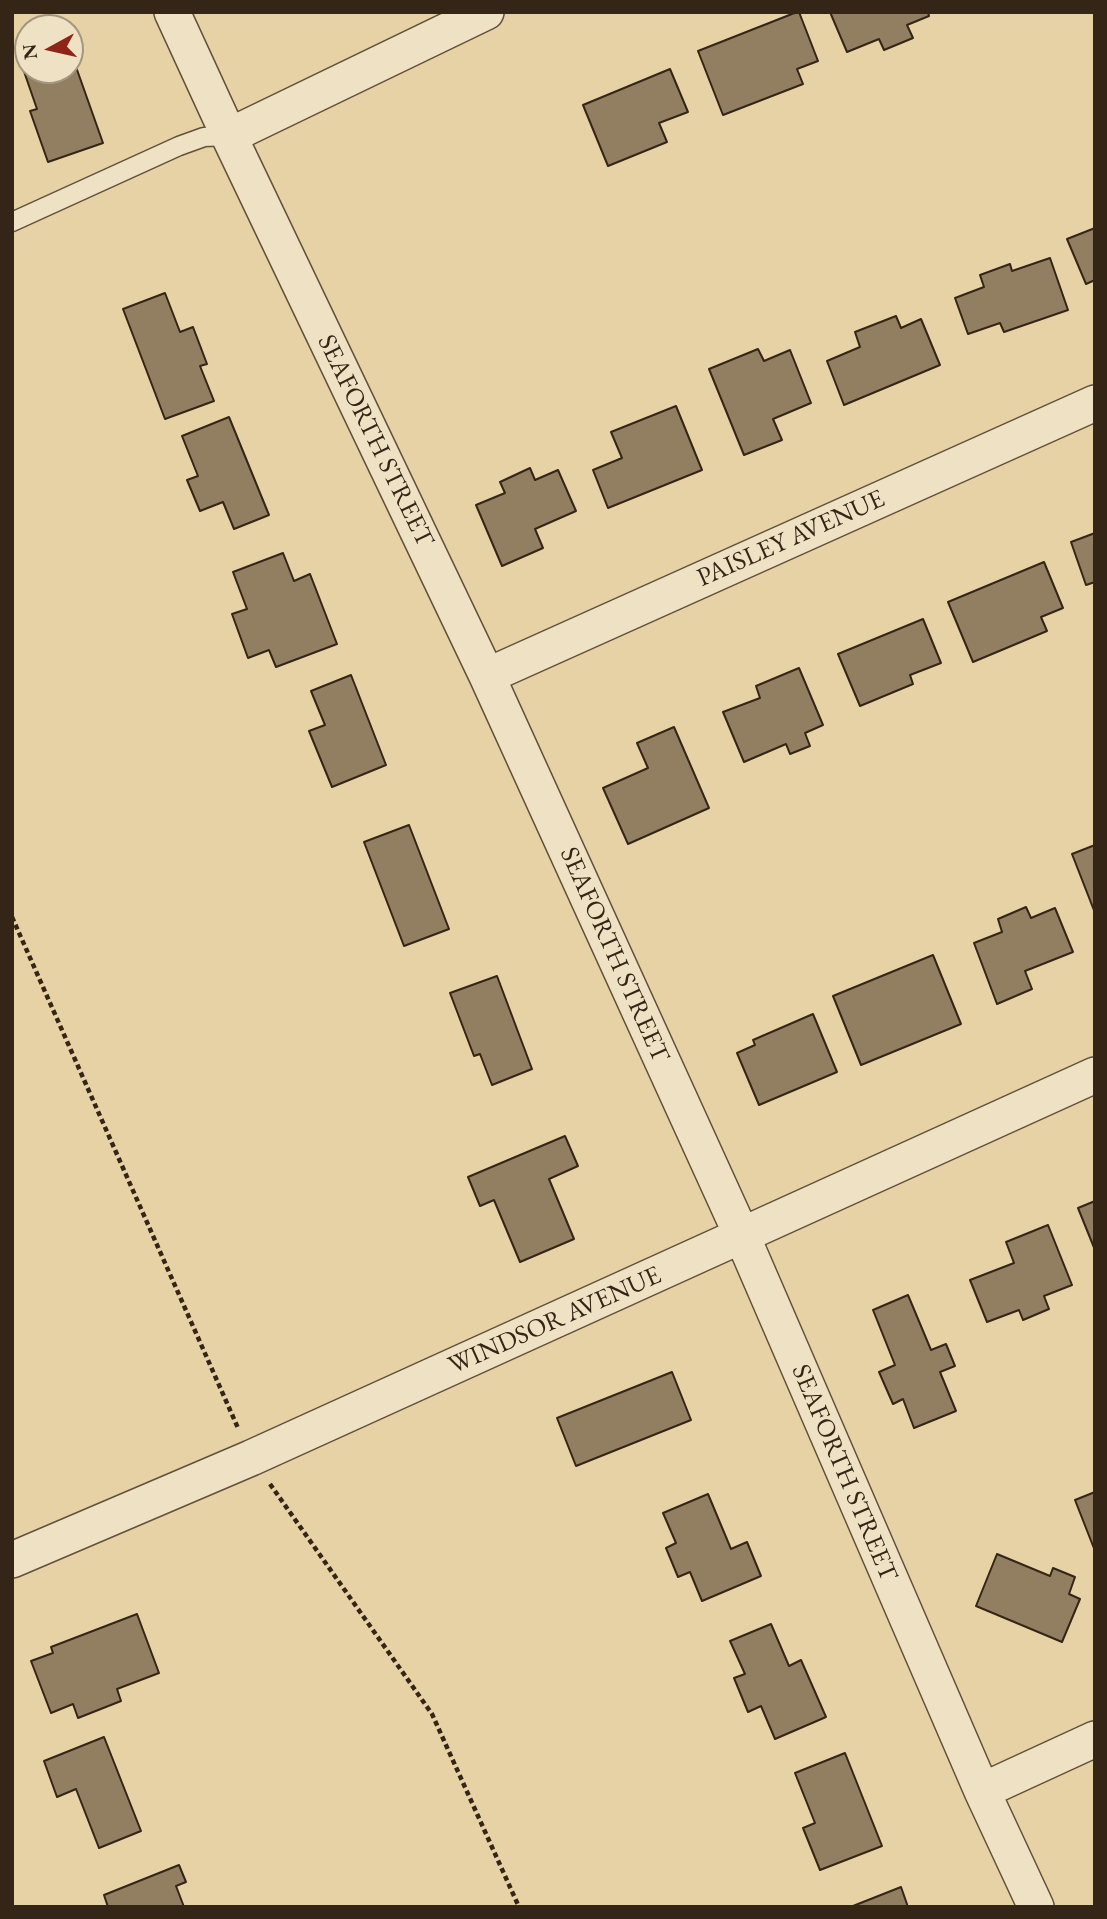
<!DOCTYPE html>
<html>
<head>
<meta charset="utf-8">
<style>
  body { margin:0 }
  #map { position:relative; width:1107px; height:1919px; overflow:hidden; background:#e7d2a5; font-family:"EB Garamond",serif }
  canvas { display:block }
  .frame { position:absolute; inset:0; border:14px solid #352517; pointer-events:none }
  .north { position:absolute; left:14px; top:14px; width:70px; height:70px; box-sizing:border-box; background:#efe2c4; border:2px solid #a5967f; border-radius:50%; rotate:262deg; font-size:19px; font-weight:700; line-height:28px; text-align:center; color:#352517 }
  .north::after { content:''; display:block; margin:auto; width:24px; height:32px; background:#8f2418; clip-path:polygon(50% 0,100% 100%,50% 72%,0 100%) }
</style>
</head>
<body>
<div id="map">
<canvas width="1107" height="1919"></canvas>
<div class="frame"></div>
<div class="north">N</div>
</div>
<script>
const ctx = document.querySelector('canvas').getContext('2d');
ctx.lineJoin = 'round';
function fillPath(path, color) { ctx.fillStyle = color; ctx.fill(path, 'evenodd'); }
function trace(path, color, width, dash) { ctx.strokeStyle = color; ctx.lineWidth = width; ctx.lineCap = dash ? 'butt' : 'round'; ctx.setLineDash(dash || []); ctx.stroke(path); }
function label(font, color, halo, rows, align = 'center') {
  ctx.font = font + ' "EB Garamond",serif'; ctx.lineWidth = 7; ctx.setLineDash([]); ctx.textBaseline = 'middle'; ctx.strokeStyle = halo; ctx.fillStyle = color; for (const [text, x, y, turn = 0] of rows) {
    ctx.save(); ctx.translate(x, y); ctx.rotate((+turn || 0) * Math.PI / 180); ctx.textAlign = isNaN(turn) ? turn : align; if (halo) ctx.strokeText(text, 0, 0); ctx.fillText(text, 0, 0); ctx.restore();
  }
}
const building = new Path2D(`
  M797,12H799L818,61L797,69L803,84L723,115L698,51Z
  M830,12H928L929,16L907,25L913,38L884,50L879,39L847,52Z
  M70,50L103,143L48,162L30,111L37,109L20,60L28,57V70H70Z
  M670,69L688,112L659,123L667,142L608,166L583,105Z
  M1095,228V280L1086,284L1067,239Z
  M1050,258L1068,310L1004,332L1000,323L968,334L955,298L984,287L980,275L1010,264L1012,271Z
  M165,293L180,332L193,327L207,364L200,366L214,401L165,419L123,309Z
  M896,316L901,328L921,319L940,365L844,405L827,361L860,347L855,332Z
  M758,349L764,361L790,350L811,403L773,419L782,440L744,455L709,369Z
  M676,406L702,470L608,508L593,470L622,458L611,432Z
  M229,417L269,515L234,529L223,502L200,511L187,480L198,476L182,436Z
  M530,468L535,480L558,470L576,511L535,529L543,548L502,566L476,505L505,493L500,482Z
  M1095,533V582L1086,585L1071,542Z
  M283,553L294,581L310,574L337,644L276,667L269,650L248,658L232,614L247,609L233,572Z
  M1044,562L1063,608L1041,617L1047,631L973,662L948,602Z
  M923,619L941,663L910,675L913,684L860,706L838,654Z
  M799,668L823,725L805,733L810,746L790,754L786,744L744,762L723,712L760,698L756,686Z
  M351,675L386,765L332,787L309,731L325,725L311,691Z
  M674,727L709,808L628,844L603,788L648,768L637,743Z
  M409,825L449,929L404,946L364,842Z
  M1095,845V913L1072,854Z
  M1026,907L1031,918L1055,908L1073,952L1025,971L1032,989L997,1004L974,943L1002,932L998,919Z
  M933,955L961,1024L861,1065L833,996Z
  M497,976L532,1069L492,1085L480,1054L474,1056L450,993Z
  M813,1014L837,1072L759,1105L737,1053L755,1045L753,1040Z
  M565,1136L578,1166L549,1179L574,1239L520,1262L494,1200L480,1206L468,1177Z
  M1095,1201V1250L1078,1208Z
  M1048,1225L1072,1285L1044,1296L1049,1309L1023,1320L1019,1310L987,1322L970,1280L1014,1263L1006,1242Z
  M908,1295L931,1350L946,1344L955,1366L940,1372L956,1411L914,1428L903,1399L893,1404L879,1372L895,1365L873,1310Z
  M672,1372L691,1420L576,1466L557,1418Z
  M1095,1492V1551L1075,1500Z
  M708,1494L731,1549L747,1542L761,1576L702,1601L690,1572L678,1577L666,1548L676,1543L663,1513Z
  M997,1554L1050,1576L1053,1568L1075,1577L1069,1594L1080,1599L1062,1642L976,1606Z
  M137,1614L159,1673L117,1689L121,1701L78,1718L73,1704L51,1713L31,1661L53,1653L51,1647Z
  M771,1624L789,1666L801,1660L826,1717L775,1739L761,1706L748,1712L734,1678L745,1674L730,1641Z
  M104,1737L141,1831L99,1848L76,1789L57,1797L44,1761Z
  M845,1753L882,1846L820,1870L803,1828L815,1823L795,1773Z
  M179,1865L186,1882L176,1886L184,1907H108L104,1895Z
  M901,1887L908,1907H853V1906Z`);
fillPath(building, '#927f61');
trace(building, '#352517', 2);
const lane = new Path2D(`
  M12,222L179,146L204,137L229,136`);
const street = new Path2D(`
  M172,12L229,136L487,676L742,1236L982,1791L1036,1907
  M229,136L486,12
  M487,676L1095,403
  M12,1560L251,1458L1095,1075
  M982,1791L1095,1739`);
trace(lane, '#62503a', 21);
trace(street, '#62503a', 38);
trace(new Path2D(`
  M12,917L238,1428
  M270,1484L432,1714L519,1907`), '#352517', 4.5, [5, 3.5]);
trace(lane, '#efe2c4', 18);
trace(street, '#efe2c4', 35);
label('26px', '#352517', '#efe2c4', [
  ["SEAFORTH STREET",375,441,64],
  ["PAISLEY AVENUE",791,539,-24],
  ["SEAFORTH STREET",614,955,66],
  ["WINDSOR AVENUE",555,1321,-24],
  ["SEAFORTH STREET",844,1473,67]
]);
</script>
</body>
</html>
